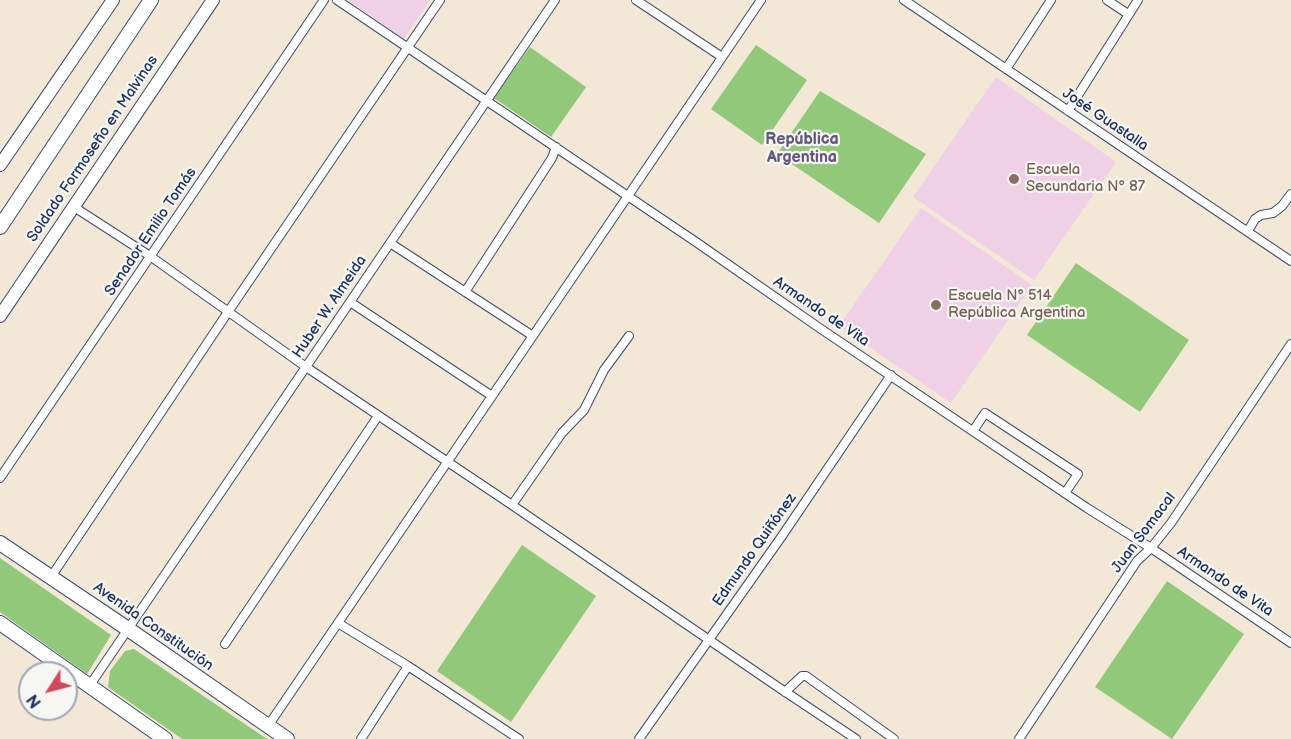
<!DOCTYPE html>
<html>
<head>
<meta charset="utf-8">
<style>
  body { margin:0 }
  #map { position:relative; width:1291px; height:739px; overflow:hidden; background:#f3e8d5; font-family:"Balsamiq Sans",sans-serif }
  canvas { display:block }
  .north { position:absolute; left:18px; top:661px; width:60px; height:60px; box-sizing:border-box; background:#f6f6f2; border:2px solid #9ea6b7; border-radius:50%; rotate:234deg; font-size:16px; font-weight:700; line-height:24px; text-align:center; color:#1b2f5e }
  .north::after { content:''; display:block; margin:auto; width:21px; height:27px; background:#d1495b; clip-path:polygon(50% 0,100% 100%,50% 72%,0 100%) }
</style>
</head>
<body>
<div id="map">
<canvas width="1291" height="739"></canvas>
<div class="north">N</div>
</div>
<script>
const ctx = document.querySelector('canvas').getContext('2d');
ctx.lineJoin = 'round';
function fillPath(path, color) { ctx.fillStyle = color; ctx.fill(path, 'evenodd'); }
function trace(path, color, width, dash) { ctx.strokeStyle = color; ctx.lineWidth = width; ctx.lineCap = dash ? 'butt' : 'round'; ctx.setLineDash(dash || []); ctx.stroke(path); }
function label(font, color, halo, rows, align = 'center') {
  ctx.font = font + ' "Balsamiq Sans",sans-serif'; ctx.lineWidth = 4.5; ctx.setLineDash([]); ctx.textBaseline = 'middle'; ctx.strokeStyle = halo; ctx.fillStyle = color; for (const [text, x, y, turn = 0] of rows) {
    ctx.save(); ctx.translate(x, y); ctx.rotate((+turn || 0) * Math.PI / 180); ctx.textAlign = isNaN(turn) ? turn : align; if (halo) ctx.strokeText(text, 0, 0); ctx.fillText(text, 0, 0); ctx.restore();
  }
}
fillPath(new Path2D(`
  M348,0H430L404,39Z
  M996,77L1116,162L1034,280L913,197Z
  M921,208L1032,285L951,403L839,326Z`), '#efd0e6');
fillPath(new Path2D(`
  M756,45L807,80L762,145L711,109Z
  M530,47L586,87L551,137L494,98Z
  M820,91L926,154L879,223L777,154Z
  M1076,263L1189,340L1140,412L1027,335Z
  M522,545L596,596L511,722L437,671Z
  M0,558L111,635L87,674L0,612Z
  M1167,581L1244,634L1172,739L1095,687Z
  M134,649L267,739H182L108,687L110,671L125,651Z`), '#91c87a');
const street = new Path2D(`
  M337,0L696,242L821,329L1087,508L1151,548L1291,643
  M636,0L722,57
  M904,0L1291,261
  M1107,0L1128,14
  M1006,69L1051,0
  M1068,111L1138,0
  M74,207L150,256L306,367L512,505L775,685L856,739
  M1248,231L1255,219L1261,215L1273,213L1282,206L1291,194
  M390,243L533,336
  M465,292L552,158L556,147
  M350,302L492,396
  M973,431L985,413L1078,474L1065,493
  M0,478L324,0
  M512,505L562,433L584,410L604,370L629,336
  M51,577L228,312L440,0
  M338,623L408,666L519,739
  M225,644L378,416
  M90,685L555,0
  M785,692L802,676H806L894,739
  M268,726L761,0
  M361,739L408,666
  M639,739L782,536L891,375
  M1019,739L1137,561L1151,548L1171,523L1291,344`);
const secondary = new Path2D(`
  M0,165L113,0
  M0,316L213,0`);
const primary = new Path2D(`
  M0,227L151,0
  M0,543L128,629L287,739
  M0,623L165,739`);
trace(street, '#3b4b70', 10);
trace(secondary, '#3b4b70', 14);
trace(primary, '#3b4b70', 16);
trace(street, '#fff', 8);
trace(secondary, '#fff', 12);
trace(primary, '#fff', 14);
for (const [x, y, r, color] of [
  [1014,179,6,"#8d6e63"],
  [936,305,6,"#8d6e63"]
]) { const dot = new Path2D(); dot.arc(x, y, r, 0, 2 * Math.PI); ctx.fillStyle = color; ctx.fill(dot); trace(dot, '#f6f6f2', 2); }
label('15px', '#1b2f5e', '#f6f6f2', [
  ["José Guastalla",1105,120,34],
  ["Soldado Formoseño en Malvinas",93,149,-56],
  ["Senador Emilio Tomás",151,232,-56],
  ["Huber W. Almeida",330,307,-56],
  ["Armando de Vita",821,312,34],
  ["Juan Somacal",1144,533,-53],
  ["Edmundo Quiñónez",755,550,-55],
  ["Armando de Vita",1225,582,34],
  ["Avenida Constitución",153,627,35]
]);
label('15px', '#785e54', '#f6f6f2', [
  ["Escuela",1026,170],
  ["Secundaria Nº 87",1026,187],
  ["Escuela Nº 514",948,296],
  ["República Argentina",948,313]
], 'left');
label('bold 16px', '#61587e', '#f6f6f2', [
  ["República",802,140],
  ["Argentina",802,158]
]);
</script>
</body>
</html>
